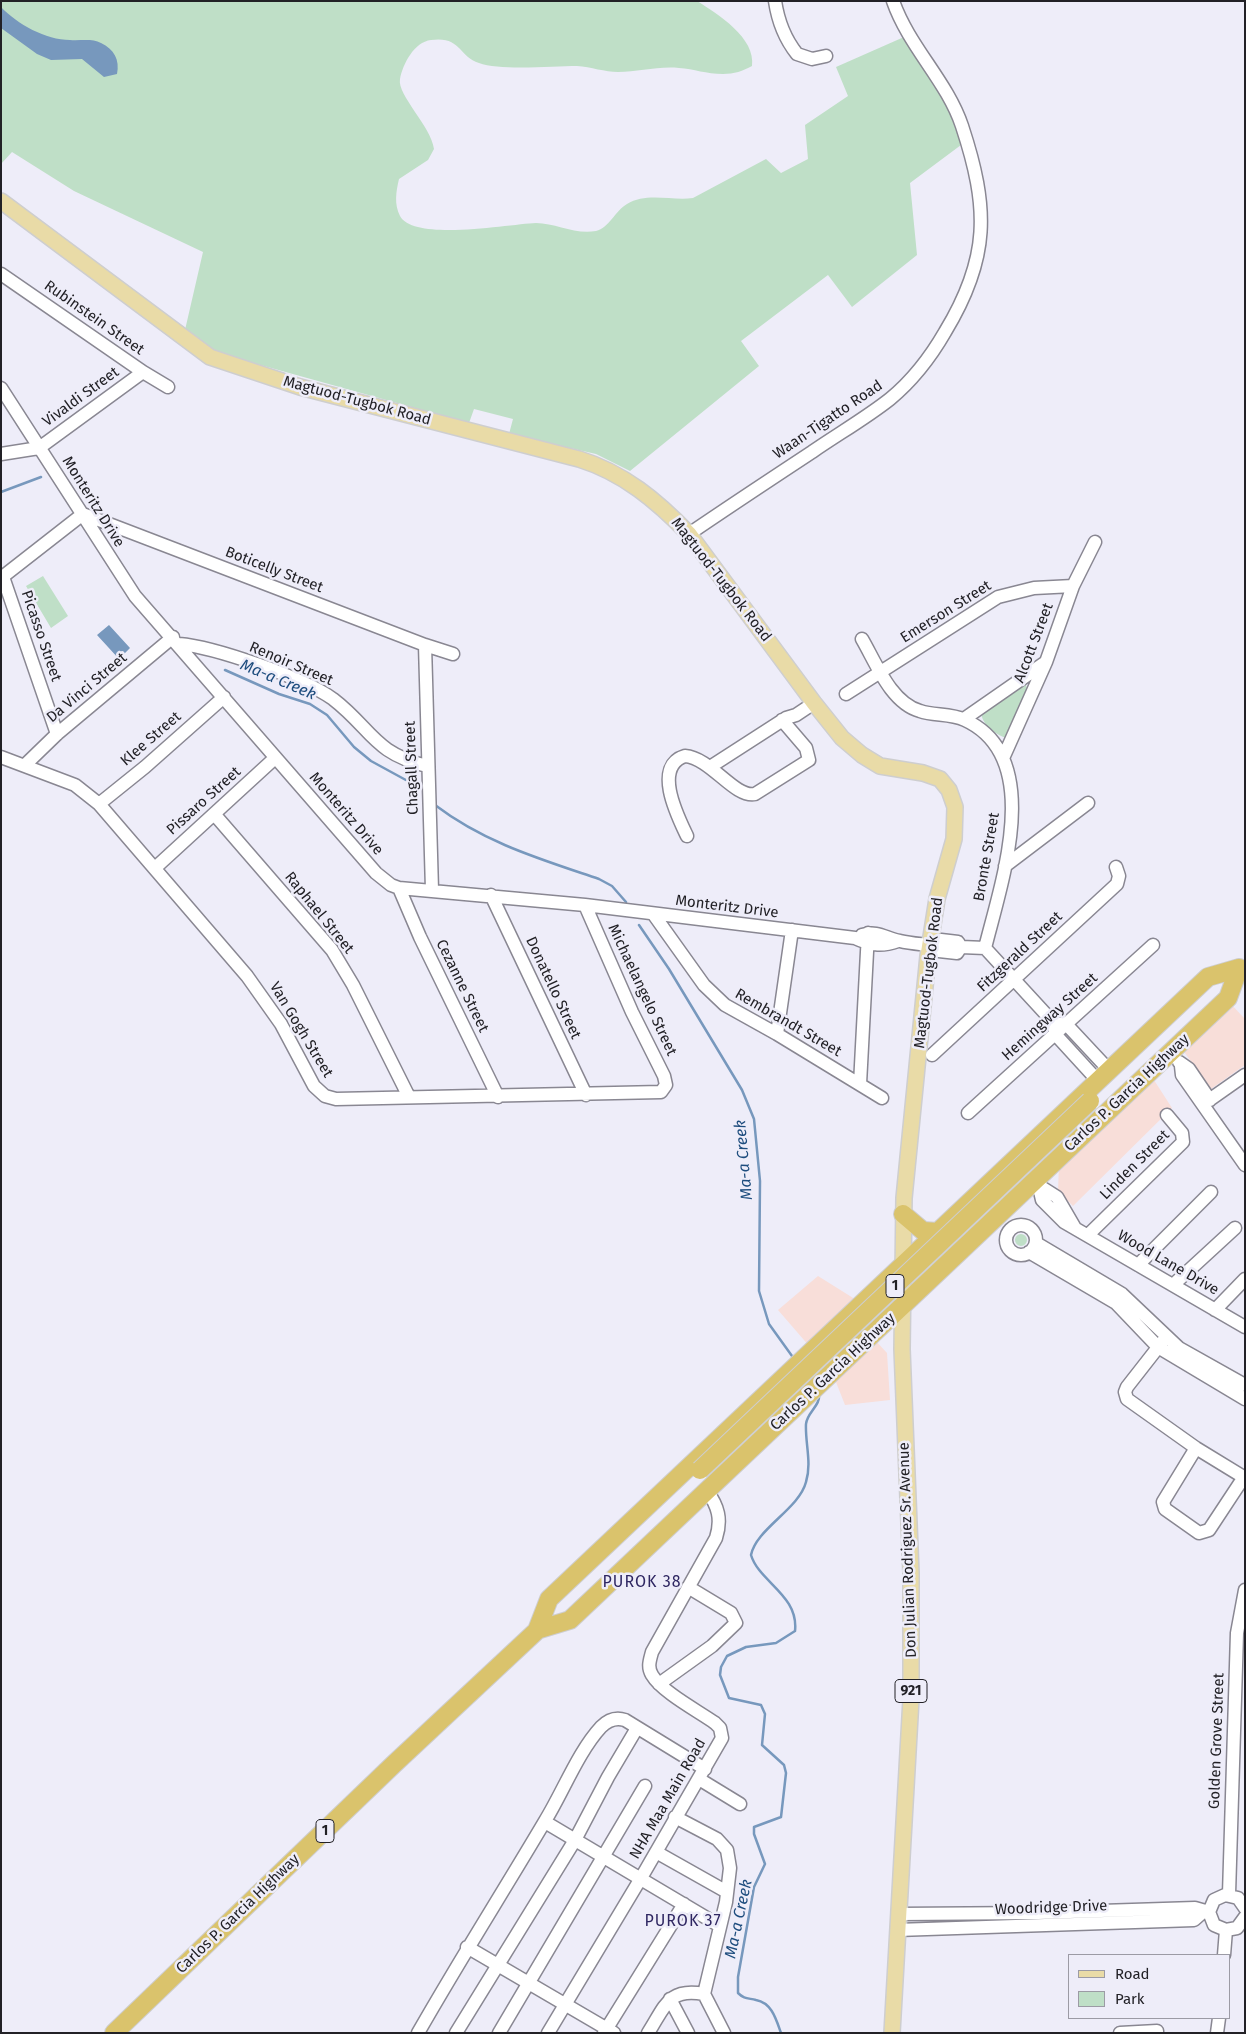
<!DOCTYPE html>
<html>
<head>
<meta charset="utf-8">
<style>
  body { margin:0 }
  #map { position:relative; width:1246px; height:2034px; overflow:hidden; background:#eeedf9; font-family:"Fira Sans",sans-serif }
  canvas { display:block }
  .frame { position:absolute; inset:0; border:2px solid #222126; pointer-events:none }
  .legend { position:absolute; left:1068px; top:1954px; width:162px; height:65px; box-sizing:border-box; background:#eeedf9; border:1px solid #9c9ba5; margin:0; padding:6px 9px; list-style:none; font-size:15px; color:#222126 }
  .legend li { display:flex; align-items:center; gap:10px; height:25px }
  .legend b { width:25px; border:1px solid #9c9ba5 }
</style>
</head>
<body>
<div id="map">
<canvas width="1246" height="2034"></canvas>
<div class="frame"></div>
<ul class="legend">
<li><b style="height:6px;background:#e9dba7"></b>Road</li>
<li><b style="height:14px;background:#bfdfc7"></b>Park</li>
</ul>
</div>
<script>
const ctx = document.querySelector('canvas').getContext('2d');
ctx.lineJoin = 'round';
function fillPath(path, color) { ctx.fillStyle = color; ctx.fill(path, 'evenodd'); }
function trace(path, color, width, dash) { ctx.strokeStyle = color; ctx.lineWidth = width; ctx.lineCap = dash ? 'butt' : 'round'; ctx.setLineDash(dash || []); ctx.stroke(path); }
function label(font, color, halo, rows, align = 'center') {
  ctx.font = font + ' "Fira Sans",sans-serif'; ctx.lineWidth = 5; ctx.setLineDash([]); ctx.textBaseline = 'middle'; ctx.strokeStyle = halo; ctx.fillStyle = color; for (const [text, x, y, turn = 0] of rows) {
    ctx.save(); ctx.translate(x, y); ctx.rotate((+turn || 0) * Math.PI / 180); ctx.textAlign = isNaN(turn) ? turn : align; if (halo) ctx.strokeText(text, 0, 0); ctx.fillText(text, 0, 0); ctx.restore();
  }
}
fillPath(new Path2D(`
  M1230,1003L1245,1019V1065L1211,1089L1182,1049Z
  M1152,1077L1172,1108L1073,1206L1058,1191L1059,1164Z
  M818,1276L858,1301L810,1347L778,1310Z
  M875,1340L887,1353L890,1400L845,1405L834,1377Z`), '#f8ded9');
fillPath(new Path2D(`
  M1,1H697C718,14 756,38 752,66C743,71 734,74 723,74C706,74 694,69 679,68C658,66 638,72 618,72C605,72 591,67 577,66C553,66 500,71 479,63C458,56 461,36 431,40C414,42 403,64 400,79C397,95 431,126 434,149L428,160L399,179C396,192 394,204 400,216C414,242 510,224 536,223C556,223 575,235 596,231C609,228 615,211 627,204C646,192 672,201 693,198L766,159L781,173L808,159L805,125L848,96L836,67L904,37C926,71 953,104 961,145L910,183L917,255L852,307L828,275L741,341L759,366L630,471L596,454L509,434L513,419L474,409L469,423L228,356L208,347L185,330L203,252L74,191L12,152L1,164Z
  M43,576L68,616L51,628L26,586Z
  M1023,683L1026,685L1028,693L1006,738C995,734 982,725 981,712Z
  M1015 1240a6 6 0 1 1 12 0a6 6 0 1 1-12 0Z`), '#bfdfc7');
fillPath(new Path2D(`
  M1,7C17,24 46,40 70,40C80,41 92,38 101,43C114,49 120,60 117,74L104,77L82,59L51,60L37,54L1,28Z
  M109,625L130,648L119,659L97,635Z`), '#7798bd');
trace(new Path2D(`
  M1,492L41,477
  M225,670L279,694L310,704L327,715L354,747L371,761L415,785
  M435,805C485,843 540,859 599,879L612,886L626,902
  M639,925L669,969L742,1090L754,1119L760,1181L759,1291L769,1324L792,1356
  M781,2033C776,2019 772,2003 756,2000C748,1998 744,1999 738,1993V1977L754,1887L765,1864L754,1834V1827L781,1817L786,1773L784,1765L762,1745L765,1714L761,1705L729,1698L720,1675L721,1667L727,1656L746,1647L776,1643L795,1631C799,1595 759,1582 751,1555C756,1529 799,1509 806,1482C812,1463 805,1443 806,1424C807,1412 821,1406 819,1393`), '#7798bd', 2.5);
const minor = new Path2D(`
  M775,1C778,21 785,39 797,54L812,59L826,56
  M1,274L143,372L168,387
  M1,388L135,596L376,873L391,885L399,888L585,905L855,938C870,945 881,947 898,941
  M1,454L39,448L143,372
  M689,534C730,506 771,479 812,452C838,434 866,418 890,399C913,380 930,358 945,332C990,258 989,208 962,126C947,81 909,47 893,1
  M3,577L57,734
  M1,578L83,514L425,645L453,654
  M862,639C876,663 891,703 920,711C934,716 950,713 965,720C1046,757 1001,883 985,948
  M179,644C215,647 304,678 333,699C372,729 373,753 427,766
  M425,645L432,890
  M846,694L998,597L1034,588L1073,586
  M964,719L1046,662
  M1004,756L1046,662L1073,586L1095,542
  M1,757L75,785L99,804L247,976L281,1024L314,1086L325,1096L336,1099L661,1092L666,1085L664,1076L632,1012L585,905
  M25,765L57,734L173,637
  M710,767L786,718L796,715L814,703
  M99,804L145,767L224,697
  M215,815L332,950L353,985L409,1097
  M687,836C678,817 652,766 685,756C711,758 734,798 755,794L809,760L806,748L782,720
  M1005,866L1088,803
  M155,868L275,758
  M399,888L420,937L498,1097
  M491,895L586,1095
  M654,915L704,985L725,1005L777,1034L882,1098
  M862,935C879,930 886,939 900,941C912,944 924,944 936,946L939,951L957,953L961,947
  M936,946L941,940L958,942L961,947L985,948L1054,1023L1066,1024L1109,1070
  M1055,1028V1034L1098,1081
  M777,1034L792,930
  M932,1055L1117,884L1119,876L1116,867
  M1179,1062L1189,1069L1210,1100
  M1181,1066L1182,1075L1245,1165
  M860,1084L868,933
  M1205,1103L1245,1075
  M968,1113L1153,945
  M1035,1183L1057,1197L1075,1228
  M1039,1187L1042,1200L1064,1222L1245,1327
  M1006 1240a15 15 0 1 1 30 0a15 15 0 1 1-30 0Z
  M1088,1235L1183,1142L1182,1133L1167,1115
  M1036,1243L1122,1294L1179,1348L1245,1385
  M1029,1252L1116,1303L1158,1347L1245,1399
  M1138,1265L1211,1192
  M1173,1285L1235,1228
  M1215,1310L1245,1279
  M1163,1341L1127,1387L1125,1392L1127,1399L1196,1448L1245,1478
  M1196,1448L1163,1502L1165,1509L1199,1533L1209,1530L1244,1477
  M659,1684L712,1646L736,1623L731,1613L688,1587
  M699,1779L740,1804
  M675,1817L717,1839L727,1850L730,1868L726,1902L704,1994L724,2033
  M545,1822L720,1926
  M656,1852L727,1892
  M1229,1894L1237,1633L1245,1590
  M1245,1908L1238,1898L1225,1895L1214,1900L1209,1912L1214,1925L1226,1930L1237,1928L1245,1917
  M898,1914L1038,1913L1195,1908L1209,1912
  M897,1930L1194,1920L1203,1912
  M467,1947L614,2033
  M1224,1955L1226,1930
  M670,1999L688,2033
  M418,2033C459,1961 503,1892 545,1821C563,1792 578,1752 601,1727C608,1720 616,1717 625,1720L705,1769
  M456,2033L575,1840L608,1777L637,1728
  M499,2033L645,1786
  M548,2033L641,1878L722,1738L720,1728L715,1723C698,1711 662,1692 652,1675C647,1667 650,1660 652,1652L716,1538C722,1519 718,1506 707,1491
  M604,2033L684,1904
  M648,2033C665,2007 668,1987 704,1994
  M1120,2033L1157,2031V2033
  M1217,2033L1219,2018`);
const major = new Path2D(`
  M1,201L210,357L300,387L579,459C624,473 657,501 689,534L814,703L842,738L862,755L880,766L923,773L940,779L949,790L955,807L954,839L937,899L928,956L904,1198L902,1349L911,1573V1699L892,2033`);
const highway = new Path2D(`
  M903,1214L923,1231L938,1232
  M537,1630L570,1620L1228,998L1239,968
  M537,1630L549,1599L1208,977L1239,968
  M114,2033L394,1764L545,1623`);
trace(minor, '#898792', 15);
trace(major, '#cececf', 18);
trace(highway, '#cececf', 20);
trace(minor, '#fff', 12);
trace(major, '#e9dba7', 15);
trace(highway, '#dac36c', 18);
const highwayBridge = new Path2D(`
  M700,1470L1090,1101`);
trace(highwayBridge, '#cececf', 20, []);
trace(highwayBridge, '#dac36c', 18);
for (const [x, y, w] of [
  [895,1286,18],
  [911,1691,32],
  [325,1831,18]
]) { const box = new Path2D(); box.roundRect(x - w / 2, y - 11.5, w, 23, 4); ctx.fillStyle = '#eeedf9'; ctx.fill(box); trace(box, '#222126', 1); }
label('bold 14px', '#222126', null, [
  ["1",895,1286],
  ["921",911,1691],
  ["1",325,1831]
]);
label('15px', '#222126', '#eeedf9', [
  ["Rubinstein Street",94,318,35],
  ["Vivaldi Street",81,397,-36],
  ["Magtuod-Tugbok Road",357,401,15],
  ["Waan-Tigatto Road",828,420,-34],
  ["Monteritz Drive",93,502,58],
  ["Boticelly Street",274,570,21],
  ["Magtuod-Tugbok Road",721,580,52],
  ["Emerson Street",946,612,-32],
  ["Picasso Street",41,636,71],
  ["Alcott Street",1034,643,-69],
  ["Renoir Street",291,664,23],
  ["Da Vinci Street",87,688,-40],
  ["Klee Street",151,739,-41],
  ["Chagall Street",412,768,-92],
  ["Pissaro Street",204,801,-42],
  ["Monteritz Drive",346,814,49],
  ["Bronte Street",987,857,-80],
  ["Monteritz Drive",727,907,7],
  ["Raphael Street",319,913,51],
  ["Fitzgerald Street",1020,952,-43],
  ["Magtuod-Tugbok Road",929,973,-83],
  ["Cezanne Street",462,986,64],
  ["Donatello Street",553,988,65],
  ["Michaelangelo Street",642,990,65],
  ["Hemingway Street",1050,1017,-42],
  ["Rembrandt Street",788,1023,30],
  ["Van Gogh Street",301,1030,59],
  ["Carlos P. Garcia Highway",1127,1093,-43],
  ["Linden Street",1135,1165,-45],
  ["Wood Lane Drive",1168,1263,30],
  ["Carlos P. Garcia Highway",833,1372,-43],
  ["Don Julian Rodriguez Sr. Avenue",908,1550,-92],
  ["Golden Grove Street",1217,1741,-88],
  ["NHA Maa Main Road",668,1799,-60],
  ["Woodridge Drive",1051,1908,-2],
  ["Carlos P. Garcia Highway",238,1914,-44]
]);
label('italic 16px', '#1e4d7e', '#eeedf9', [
  ["Ma-a Creek",278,680,23],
  ["Ma-a Creek",744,1160,-95],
  ["Ma-a Creek",739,1919,-78]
]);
ctx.letterSpacing = '1px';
label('16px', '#2f2762', '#eeedf9', [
  ["PUROK 38",642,1583],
  ["PUROK 37",683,1922]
]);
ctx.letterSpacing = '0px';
</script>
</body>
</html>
